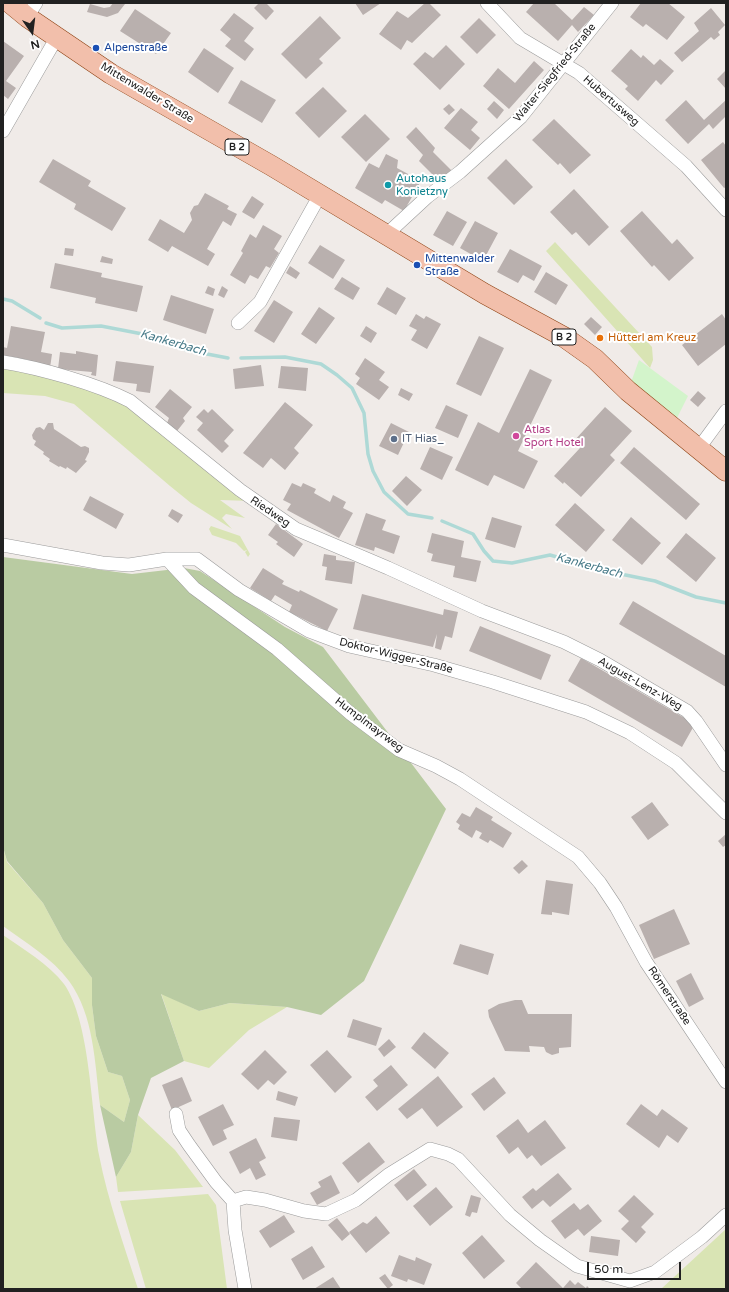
<!DOCTYPE html>
<html>
<head>
<meta charset="utf-8">
<style>
  body { margin:0 }
  #map { position:relative; width:729px; height:1292px; overflow:hidden; background:#f0ebe8; font-family:"Varela Round",sans-serif }
  canvas { display:block }
  .frame { position:absolute; inset:0; border:4px solid #212121; pointer-events:none }
  .north { position:absolute; left:12px; top:12px; width:40px; height:40px; -webkit-text-stroke:3px #fff; paint-order:stroke; rotate:166deg; font-size:11px; font-weight:700; line-height:16px; text-align:center; color:#212121 }
  .north::after { content:''; display:block; margin:auto; width:14px; height:18px; background:#212121; clip-path:polygon(50% 0,100% 100%,50% 72%,0 100%) }
  .scale { position:absolute; left:587px; top:1262px; width:94px; height:18px; box-sizing:border-box; border:2px solid #212121; border-top:0; padding-left:5px; font-size:12px; line-height:14px; white-space:nowrap; color:#212121; -webkit-text-stroke:3px #fff; paint-order:stroke }
</style>
</head>
<body>
<div id="map">
<canvas width="729" height="1292"></canvas>
<div class="frame"></div>
<div class="north">N</div>
<div class="scale">50 m</div>
</div>
<script>
const ctx = document.querySelector('canvas').getContext('2d');
ctx.lineJoin = 'round';
function fillPath(path, color) { ctx.fillStyle = color; ctx.fill(path, 'evenodd'); }
function trace(path, color, width, dash) { ctx.strokeStyle = color; ctx.lineWidth = width; ctx.lineCap = dash ? 'butt' : 'round'; ctx.setLineDash(dash || []); ctx.stroke(path); }
function label(font, color, halo, rows, align = 'center') {
  ctx.font = font + ' "Varela Round",sans-serif'; ctx.lineWidth = 4; ctx.setLineDash([]); ctx.textBaseline = 'middle'; ctx.strokeStyle = halo; ctx.fillStyle = color; for (const [text, x, y, turn = 0] of rows) {
    ctx.save(); ctx.translate(x, y); ctx.rotate((+turn || 0) * Math.PI / 180); ctx.textAlign = isNaN(turn) ? turn : align; if (halo) ctx.strokeText(text, 0, 0); ctx.fillText(text, 0, 0); ctx.restore();
  }
}
fillPath(new Path2D(`
  M555,242L652,347L653,360L650,368L546,251Z
  M3,366L74,384L130,406L251,501L220,500L245,518L226,514L222,518L232,529L191,503L170,486L74,404L45,396L3,393Z
  M211,526L240,536L250,554L248,557L245,552L247,550L244,551L236,543L212,535L209,529Z
  M3,847L7,862L43,903L63,940L92,978V1005L96,1036L108,1072L122,1076L130,1100L124,1122L100,1105C95,1064 94,1015 69,981C52,958 26,943 3,926Z
  M3,935C23,949 49,964 64,984C90,1021 91,1109 99,1155C108,1201 124,1245 138,1289H3Z
  M161,993L199,1011L230,1003L287,1007L249,1030L209,1068L184,1061Z
  M138,1115L175,1150L203,1187L118,1192L116,1177L131,1152Z
  M208,1194L216,1205L227,1289H146L120,1201Z
  M726,1229V1289H661Z`), '#d9e4b4');
fillPath(new Path2D(`
  M3,557L132,574L184,568L200,571L285,627L323,647L446,809L364,981L321,1015L287,1007L230,1003L199,1011L161,994L184,1061L151,1078L138,1115L131,1152L116,1177L100,1105L124,1122L130,1100L122,1076L108,1072L96,1036L92,1005V978L63,940L43,903L7,861L3,847Z`), '#b9cba2');
fillPath(new Path2D(`
  M639,360L688,396L673,426L629,388Z`), '#d3f4cb');
trace(new Path2D(`
  M3,299L12,301L40,318
  M46,323L62,328L101,326L158,337L186,350L228,358
  M241,358L285,357L321,364L337,375L352,388L364,413L368,454L373,471L384,492L408,514L432,518
  M442,521L473,534L484,551L493,561L512,563L550,555L606,571L655,581L696,597L726,603`), '#aed9d6', 3.5);
fillPath(new Path2D(`
  M113,3L125,4L118,13L107,17L87,12L90,4L104,8L110,7Z
  M259,3H268L267,4L274,11L266,20L254,8Z
  M355,3H381L363,15Z
  M425,3H429L441,15L412,43L407,40L401,50L379,34L397,11L408,18Z
  M534,3H554L572,20L584,7L594,15L578,32L572,25L558,41L526,12Z
  M641,3H668L685,17L667,40L646,24L643,27L630,17Z
  M711,8L725,25L718,32L720,35L714,40L711,37L682,62L674,53L699,31L694,23Z
  M135,9L171,33L156,54L120,31Z
  M234,13L254,28L244,41L254,49L245,61L225,46L231,39L220,30Z
  M320,16L341,38L319,59L323,63L306,79L281,54Z
  M479,18L496,35L477,54L460,37Z
  M3,41L24,56L6,81L16,88L8,99L3,95Z
  M446,45L465,64L440,90L413,64L425,52L433,58Z
  M204,48L234,68L218,93L188,72Z
  M631,49L641,58L643,55L654,65L660,59L674,71L661,85L656,80L638,101L625,89L628,86L611,71Z
  M534,61L544,70L509,109L483,86L498,68L515,83Z
  M726,70V89L717,79Z
  M241,80L276,100L262,123L228,103Z
  M323,87L347,111L319,138L295,113Z
  M686,100L704,120L726,100V116L713,129L709,124L688,144L665,120Z
  M494,101L504,110L497,119L487,109Z
  M449,104L455,110L449,115L443,109Z
  M461,108L478,122L471,130L480,138L470,150L444,128Z
  M365,114L390,139L366,162L341,137Z
  M554,119L591,155L570,174L560,163L558,165L532,140Z
  M416,127L435,148L433,152L452,171L441,183L419,161L423,155L406,137Z
  M723,142L726,146V187L724,188L701,160Z
  M386,154L398,160L397,168L421,181L404,211L385,200L382,204L355,188L369,163L379,168Z
  M53,159L91,181L88,186L126,208L112,231L74,209L76,204L39,182Z
  M506,159L533,187L514,205L487,178Z
  M574,189L609,227L589,246L576,232L572,235L550,212Z
  M205,193L229,206L227,209L237,214L231,226L223,221L207,249L215,254L208,266L172,246L168,252L148,240L160,219L184,233L192,220L190,213L194,206L198,205Z
  M252,196L264,204L254,219L242,212Z
  M447,211L467,222L453,246L433,235Z
  M642,211L672,244L677,239L694,258L669,281L654,265L652,267L620,231Z
  M475,221L498,233L483,261L460,248Z
  M263,225L282,236L274,249L279,253L270,268L266,266L258,279L250,275L245,284L230,275L243,253L241,251L250,234L256,238Z
  M320,245L345,260L333,279L308,263Z
  M65,248L74,249L73,256L64,255Z
  M510,249L542,266L534,281L523,275L518,283L497,272Z
  M102,256L113,259L112,264L100,262Z
  M55,263L102,273L101,277L143,286L137,312L95,303L96,298L50,288Z
  M290,266L300,273L296,279L286,273Z
  M546,272L568,285L556,305L534,292Z
  M342,277L360,288L353,300L334,289Z
  M208,286L215,289L213,296L205,293Z
  M222,286L228,290L224,298L218,295Z
  M387,287L406,298L396,315L377,304Z
  M171,295L214,309L206,334L163,320Z
  M274,300L293,312L274,343L254,331Z
  M319,307L335,318L316,344L301,334Z
  M416,314L424,319L426,316L441,324L427,349L411,340L417,330L409,326Z
  M722,314L726,320V344L698,366L682,345Z
  M591,317L602,327L595,335L584,324Z
  M11,326L45,332L41,352L52,354L50,368L28,365L29,360L8,356V360L3,359V347L7,348Z
  M366,326L377,333L371,343L360,336Z
  M479,336L504,348L481,396L456,384Z
  M76,351L98,355L96,376L91,375L92,372L58,369L60,352L76,354Z
  M365,358L385,372L379,380L389,387L379,400L356,384L360,378L355,374Z
  M116,361L154,366L150,393L136,391L137,384L113,381Z
  M261,365L264,386L235,389L233,369Z
  M281,366L308,368L306,391L278,388Z
  M530,369L552,380L518,451L538,461L524,489L494,475L488,486L455,470L478,422L499,433Z
  M401,388L413,394L409,401L398,395Z
  M170,389L192,407L183,418L185,421L177,431L167,423L169,418L155,407Z
  M698,391L706,398L698,407L690,400Z
  M285,402L313,425L294,448L299,453L285,470L271,458L263,468L243,453Z
  M446,405L468,415L458,438L435,428Z
  M605,407L632,431L610,455L615,460L581,497L564,482L563,484L554,476L580,448L573,442Z
  M204,409L208,413L212,409L234,430L224,441L229,446L222,453L197,430L203,423L196,417Z
  M48,423H53L54,429L81,447L85,446L89,448V452L85,460L87,461L76,473L67,467L66,469L60,466L59,467L49,461L50,459L43,454L44,452L34,445L36,441L33,439L32,435L36,428L40,427L44,430Z
  M391,423L409,432L398,455L379,446Z
  M430,447L453,457L442,480L420,469Z
  M634,447L700,504L686,520L620,463Z
  M406,476L422,490L407,506L392,491Z
  M292,483L301,487L303,483L316,489L314,493L330,502L333,495L346,502L343,508L353,513L339,538L287,510L291,504L283,500Z
  M90,496L124,514L116,529L83,510Z
  M575,503L605,530L586,552L555,525Z
  M172,509L183,515L178,523L168,516Z
  M366,513L386,520L382,530L400,536L394,554L375,547L374,551L355,545Z
  M492,517L522,526L515,548L485,539Z
  M631,517L661,543L642,565L612,540Z
  M276,524L303,544L294,557L276,544L278,542L268,535Z
  M432,533L464,541L461,557L481,561L476,582L453,577L455,566L431,561L433,554L427,552Z
  M686,533L716,558L696,582L666,557Z
  M324,554L336,556V560L355,562L352,584L325,580L327,567L322,566Z
  M263,568L284,581L282,584L299,592L300,590L338,609L327,631L289,612L292,605L275,595L271,601L250,588Z
  M362,594L443,615L444,609L458,612L452,638L445,636L441,650L435,648L437,634L433,647L353,629Z
  M633,601L726,656V687L619,624Z
  M480,626L551,655L541,680L469,651Z
  M581,658L695,724L682,747L568,681Z
  M652,802L669,825L648,840L631,817Z
  M476,807L493,817L491,820L512,833L503,848L490,840L488,843L479,838L482,833L476,830L472,838L458,829L460,825L456,822L462,813L470,817Z
  M726,834V845L723,847L718,841Z
  M522,860L528,866L519,874L513,868Z
  M546,880L573,884L569,915L552,912V915L541,914Z
  M674,909L690,944L654,959L639,925Z
  M460,944L494,954L488,975L453,964Z
  M691,973L704,999L689,1007L676,981Z
  M515,1000H522L528,1014H572L571,1047L559,1048V1053L552,1055L546,1052L544,1047L529,1046L530,1052L505,1051L489,1017L488,1010L499,1004Z
  M353,1019L382,1028L376,1046L347,1037Z
  M424,1032L449,1053L435,1069L411,1048Z
  M389,1039L396,1047L384,1057L378,1049Z
  M265,1050L287,1072L274,1085L268,1080L258,1090L241,1074Z
  M327,1050L352,1077L335,1093L310,1065Z
  M391,1065L408,1085L377,1111L365,1097L378,1086L373,1080Z
  M438,1076L463,1107L437,1127L422,1108L407,1119L398,1109Z
  M182,1077L192,1101L172,1110L162,1085Z
  M494,1077L506,1093L484,1111L471,1094Z
  M278,1091L298,1097L295,1106L276,1100Z
  M223,1104L234,1125L223,1130L227,1139L213,1146L198,1117Z
  M641,1104L657,1116L662,1109L688,1128L678,1143L667,1135L659,1148L626,1124Z
  M274,1117L300,1120L297,1141L271,1137Z
  M518,1119L528,1133L545,1120L566,1148L541,1166L532,1155L527,1159L518,1147L509,1154L496,1136Z
  M256,1138L266,1158L259,1162L266,1175L256,1180L250,1168L240,1174L229,1152Z
  M369,1142L385,1162L358,1183L342,1163Z
  M414,1169L427,1185L407,1201L394,1185Z
  M558,1173L572,1189L550,1207L543,1200L532,1209L522,1197L533,1188L536,1191Z
  M331,1175L340,1193L317,1205L310,1193L321,1187L318,1182Z
  M436,1187L453,1207L430,1226L413,1206Z
  M471,1195L481,1198L477,1213L472,1212L470,1217L465,1215Z
  M634,1195L654,1214L641,1227L646,1232L636,1243L621,1229L629,1221L618,1211Z
  M574,1203L580,1210L588,1204L602,1221L584,1236L578,1229L565,1239L551,1221Z
  M284,1215L295,1232L270,1248L259,1231Z
  M376,1216L390,1233L366,1253L349,1232L363,1222L367,1224Z
  M337,1218L350,1234L342,1241L328,1225Z
  M482,1235L505,1261L484,1279L462,1253Z
  M591,1236L620,1240L618,1256L589,1252Z
  M312,1246L325,1267L303,1280L291,1259Z
  M399,1255L415,1261L416,1257L432,1264L424,1285L408,1279L407,1282L391,1276Z
  M536,1262L563,1288L570,1280L575,1285L578,1282L586,1288L587,1286L590,1289H522L516,1283Z
  M385,1274L393,1285L388,1289L379,1278Z
  M333,1277L341,1289H314Z`), '#b9b0ae');
const street = new Path2D(`
  M487,3L520,38L579,73L686,166L726,210
  M27,17L36,3
  M3,131L57,37
  M387,234L427,197L460,172L521,117L612,3
  M238,323L260,302L320,195
  M3,362C40,368 97,384 130,401L240,490L296,529L388,568L482,611L564,642L600,660L687,711L696,721L726,765
  M699,448L726,411
  M3,545L102,563L129,565L167,559H197L239,590L309,631L349,646L434,665L493,682L586,712L630,733L676,763L726,813
  M167,559L194,588L277,649L351,714L399,750L436,766L460,779L578,857L600,883L616,907L646,962L726,1082
  M176,1114L179,1130L189,1145L216,1182L233,1201L235,1230L245,1289
  M233,1201L246,1197L265,1200L304,1211L326,1214L356,1200L388,1175L430,1149L448,1154L458,1159L510,1215L540,1240L577,1266L630,1281L655,1272L702,1237L726,1215`);
const primary = new Path2D(`
  M10,3L27,17L111,74L272,166L485,294L564,337L595,359L628,391L726,471`);
trace(street, '#9b9b9b', 14);
trace(primary, '#8d4011', 21);
trace(street, '#fff', 13);
trace(primary, '#f2bfab', 20);
for (const [x, y, r, color] of [
  [96,48,4,"#1a4fb4"],
  [388,185,4,"#0f9aa8"],
  [417,265,4,"#1a4fb4"],
  [600,338,4,"#e8710a"],
  [516,436,4,"#d1479c"],
  [394,439,4,"#5c6f8a"]
]) { const dot = new Path2D(); dot.arc(x, y, r, 0, 2 * Math.PI); ctx.fillStyle = color; ctx.fill(dot); trace(dot, '#fff', 1.5); }
for (const [x, y, w] of [
  [237,147,24],
  [564,337,24]
]) { const box = new Path2D(); box.roundRect(x - w / 2, y - 8, w, 16, 3); ctx.fillStyle = '#fff'; ctx.fill(box); trace(box, '#212121', 1); }
label('bold 10px', '#212121', null, [
  ["B 2",237,147],
  ["B 2",564,337]
]);
label('11px', '#164399', '#fff', [
  ["Alpenstraße",104,48],
  ["Mittenwalder",425,259],
  ["Straße",425,272]
], 'left');
label('11px', '#212121', '#fff', [
  ["Walter-Siegfried-Straße",555,73,-51],
  ["Mittenwalder Straße",147,93,31],
  ["Hubertusweg",611,101,41],
  ["Riedweg",270,512,34],
  ["Doktor-Wigger-Straße",396,656,14],
  ["August-Lenz-Weg",640,684,30],
  ["Humplmayrweg",369,725,37],
  ["Römerstraße",669,996,56]
]);
label('11px', '#0d838f', '#fff', [
  ["Autohaus",396,179],
  ["Konietzny",396,192]
], 'left');
label('11px', '#c56008', '#fff', [
  ["Hütterl am Kreuz",608,338]
], 'left');
label('11px', '#b23c85', '#fff', [
  ["Atlas",524,430],
  ["Sport Hotel",524,443]
], 'left');
label('11px', '#4e5e75', '#fff', [
  ["IT Hias_",402,439]
], 'left');
label('italic 12px', '#487b89', '#fff', [
  ["Kankerbach",173,343,16],
  ["Kankerbach",589,566,15]
]);
</script>
</body>
</html>
